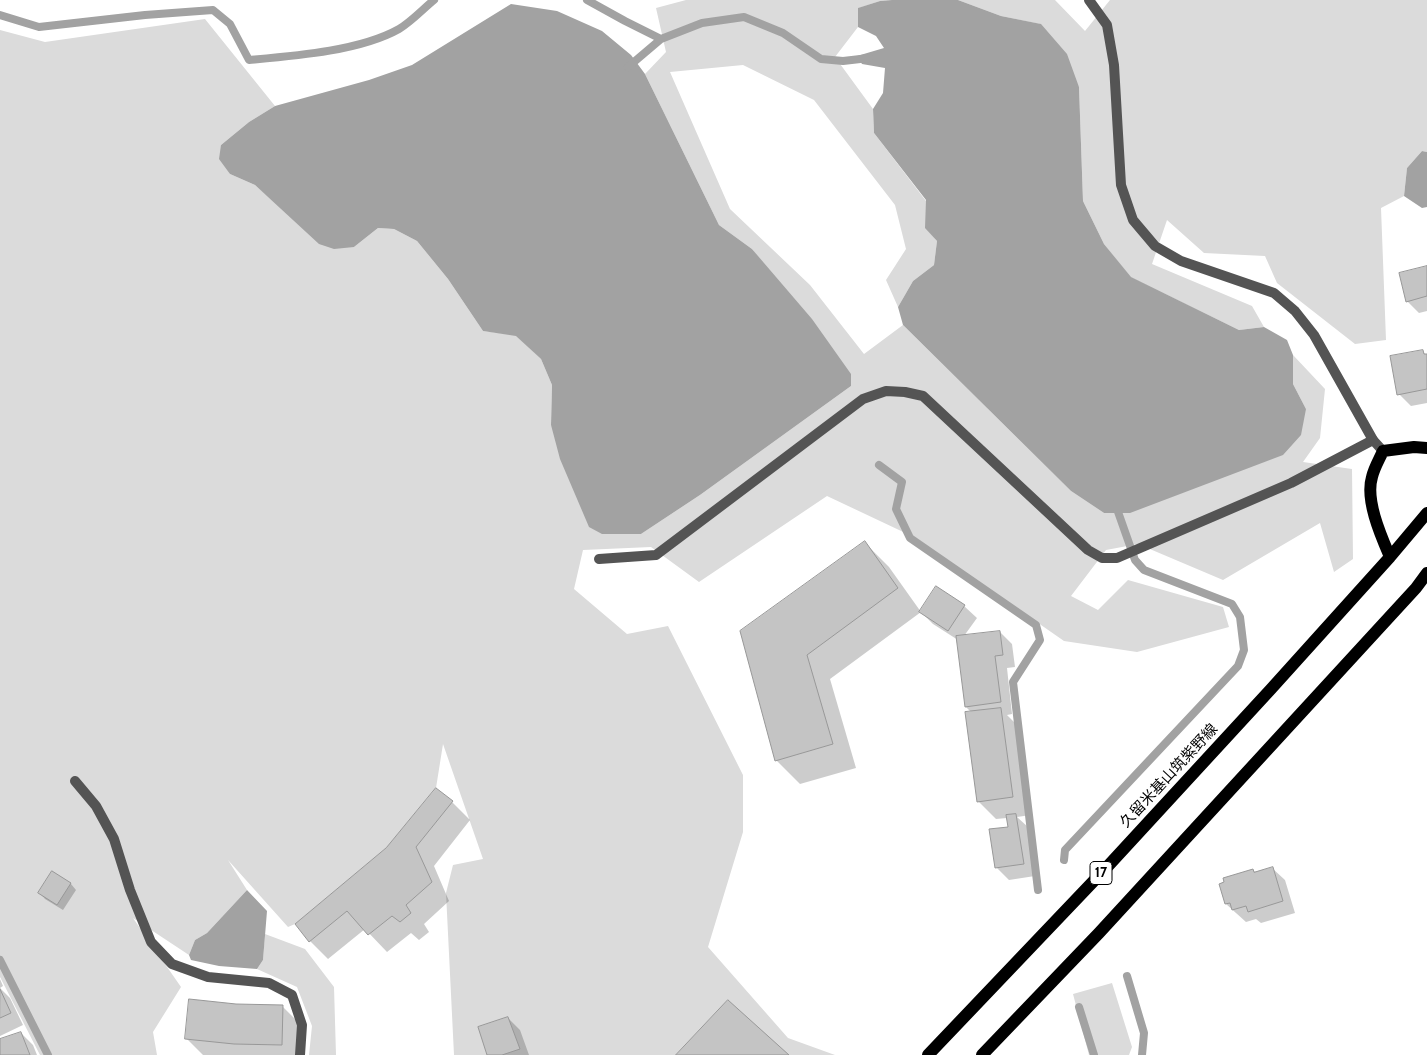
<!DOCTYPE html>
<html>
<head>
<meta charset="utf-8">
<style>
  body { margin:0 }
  canvas { display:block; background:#fff }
</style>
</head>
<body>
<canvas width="1427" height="1055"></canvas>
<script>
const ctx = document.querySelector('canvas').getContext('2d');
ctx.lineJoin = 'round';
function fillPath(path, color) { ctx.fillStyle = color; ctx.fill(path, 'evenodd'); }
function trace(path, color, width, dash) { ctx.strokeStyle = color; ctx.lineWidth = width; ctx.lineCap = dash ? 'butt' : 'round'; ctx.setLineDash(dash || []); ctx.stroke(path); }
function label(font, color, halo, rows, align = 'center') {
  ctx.font = font + ' Cabin,"Noto Sans JP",sans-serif'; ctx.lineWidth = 4; ctx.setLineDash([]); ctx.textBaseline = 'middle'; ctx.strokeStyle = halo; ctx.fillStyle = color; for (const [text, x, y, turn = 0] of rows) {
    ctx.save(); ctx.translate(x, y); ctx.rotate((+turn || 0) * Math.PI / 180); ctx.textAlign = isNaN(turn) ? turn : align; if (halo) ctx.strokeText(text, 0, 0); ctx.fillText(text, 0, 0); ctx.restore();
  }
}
fillPath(new Path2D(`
  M686,0H892L880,1L859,8L858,27L835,57L873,109L874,133L926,201V228L937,241L934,265L913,281L898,307L886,280L906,249L895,205L814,100L743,65L670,72L730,209L810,285L864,354L903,325L1071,491L1104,513L1306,409L1293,384V355L1325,389L1320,438L1303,462L1352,469L1353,559L1334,572L1320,523L1223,580L1138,544L1106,550L1071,596L1098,610L1128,580L1223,607L1229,627L1137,652L1064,641L916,538L827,496L699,582L651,547L583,550L574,589L627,634L668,626L743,775V832L708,947L788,1038L835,1055H454L446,893L453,865L483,859L443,744L436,788L386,848L295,924L288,927L228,860L247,890L207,933L195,940L189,955L133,918L181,987L153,1032L157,1055H40L0,977V30L45,42L205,19L275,106L249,122L221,145L230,174L255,185L271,199L354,247L378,228L394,229L417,241L448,279L483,331L516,335L541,359L552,385L551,425L641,534L700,495L851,386L752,249L719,225L645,74L666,52L656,8Z
  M958,0H1055L1085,31L1110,0H1427V152L1422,151L1407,168L1404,196L1381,208L1386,340L1355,344L1277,283L1265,256L1204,253L1167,220L1152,264L1252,306L1264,327L1239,330L1130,277L1104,244L1083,201L1079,87L1040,24L1001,16Z
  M265,934L305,949L334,987L336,1055H309L312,1026L297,987L257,969L263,960Z
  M1112,983L1132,1047L1129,1055H1089L1073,994Z`), '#dbdbdb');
fillPath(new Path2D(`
  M892,0H958L1001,16L1041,24L1067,54L1079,87L1083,201L1104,244L1131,277L1239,330L1264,327L1287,340L1293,355V384L1306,409L1301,435L1283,455L1130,513H1104L1071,491L903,325L898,307L913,281L934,265L937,241L925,228L926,200L874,133L873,109L883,93L885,68L862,64L857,56L884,48L876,36L858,27V8L880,1Z
  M511,4L557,11L602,31L631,55L645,74L719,225L752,249L812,319L851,374V386L700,495L641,534H602L589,527L560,459L551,425L552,385L541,359L516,336L483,331L448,279L417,241L394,229L378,228L354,247L334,249L319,244L255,185L230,174L219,159L221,145L249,122L275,106L369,80L412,65Z
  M1422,151L1427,152V207L1422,208L1404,196L1407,168Z
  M247,890L267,911L263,960L257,969L219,966L191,960L189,955L195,940L207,933Z`), '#a2a2a2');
fillPath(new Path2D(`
  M1427,267V311L1419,313L1407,301Z
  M1422,352L1427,355V403L1411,406L1399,394Z
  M865,543L889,567L921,612L937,588L964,606L977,618L964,636L1000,632L1012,644L1015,667L1007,668L1012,714L1007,715L1019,727L1031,815L1017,817L1028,827L1035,876L1009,880L997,868L1009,828L1007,818L996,819L978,801L972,713L966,707L958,640L933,624L921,612L830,679L856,768L800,784L776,760L741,632Z
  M452,802L470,820L434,866L449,901L424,924L429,932L419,940L411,933L387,952L365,929L328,959L310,941L387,849Z
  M1272,868L1285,880L1295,913L1261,923L1256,919L1246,922L1226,904L1253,870L1256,873Z
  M52,873L71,884L76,890L63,910L45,899L40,893Z
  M0,979L3,986L0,988Z
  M0,988L10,998L23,1025L0,1036Z
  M236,1005L282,1006L300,1024V1055H203L187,1039Z
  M508,1018L520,1030L529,1055H488Z
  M21,1033L33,1045L37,1055H1L0,1040Z`), '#0003');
trace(new Path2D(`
  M587,0L625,21L661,39L702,23L744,17L783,33L821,59L843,61L869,58
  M0,15L39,27L145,15L213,10L230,24L249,60C294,56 360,51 399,29C411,22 423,9 434,0
  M628,67L661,39
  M879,465L902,482L896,509L910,538L1036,625L1040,640L1013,682L1038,890
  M1064,860L1065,850L1238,666L1244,650L1240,617L1232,604L1144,570L1135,560L1117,509V503
  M0,960L48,1055
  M1127,976L1144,1033L1142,1055
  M1079,1007L1094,1055`), '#a2a2a2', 8);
const building = new Path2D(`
  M1427,266V296L1406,302L1399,273Z
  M1423,350L1424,354H1427V389L1397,395L1390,356Z
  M865,541L898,588L807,655L833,744L775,761L740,631Z
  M936,586L965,605L948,631L919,612Z
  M1000,631L1003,655L995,656L1001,702L965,707L956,636Z
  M1001,708L1013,797L977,802L965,712Z
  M436,788L453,801L416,847L432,882L406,905L411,913L400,922L392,916L368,935L347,911L309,942L295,924L386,848Z
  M1016,814L1024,864L995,868L989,829L1008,827L1006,815Z
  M1273,867L1283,901L1248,912L1246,906L1232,910L1230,903L1225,904L1219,884L1224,882L1223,878L1253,869L1254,872Z
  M52,871L71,883L57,905L38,893Z
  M0,989L11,1013L0,1018Z
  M189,999L236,1004L283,1005L282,1045L234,1044L185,1039Z
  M728,1000L789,1055H676Z
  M508,1017L520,1049L502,1055H487L478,1027Z
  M21,1032L30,1055H0V1039Z`);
fillPath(building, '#c4c4c4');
trace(building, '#989898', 1);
trace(new Path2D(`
  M599,559L656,555L863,399L886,391L905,392L923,396L1088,550L1102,558H1117L1291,483L1373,440`), '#545454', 10);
trace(new Path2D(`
  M1089,0L1107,25L1114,65L1121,185L1133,220L1155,246L1181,261L1274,293L1295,311L1314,335L1373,440L1383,451
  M75,781L96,806L114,839L130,890L151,942L172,964L208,977L269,983L292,995L302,1025L300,1055`), '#545454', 10);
trace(new Path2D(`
  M1390,557C1381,536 1365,500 1372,477C1374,468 1379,460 1383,451L1414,447L1427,448
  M928,1055L1108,866L1271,689L1390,557L1427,513
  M982,1055L1099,933L1416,588L1427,573`), '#000', 12);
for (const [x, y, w] of [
  [1101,873,22]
]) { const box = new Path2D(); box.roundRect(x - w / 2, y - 11.5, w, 23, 4); ctx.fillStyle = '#fff'; ctx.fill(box); trace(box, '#000', 1); }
label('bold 14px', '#000', null, [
  ["17",1101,873]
]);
label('15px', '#000', '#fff', [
  ["久留米基山筑紫野線",1169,776,-47]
]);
</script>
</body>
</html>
